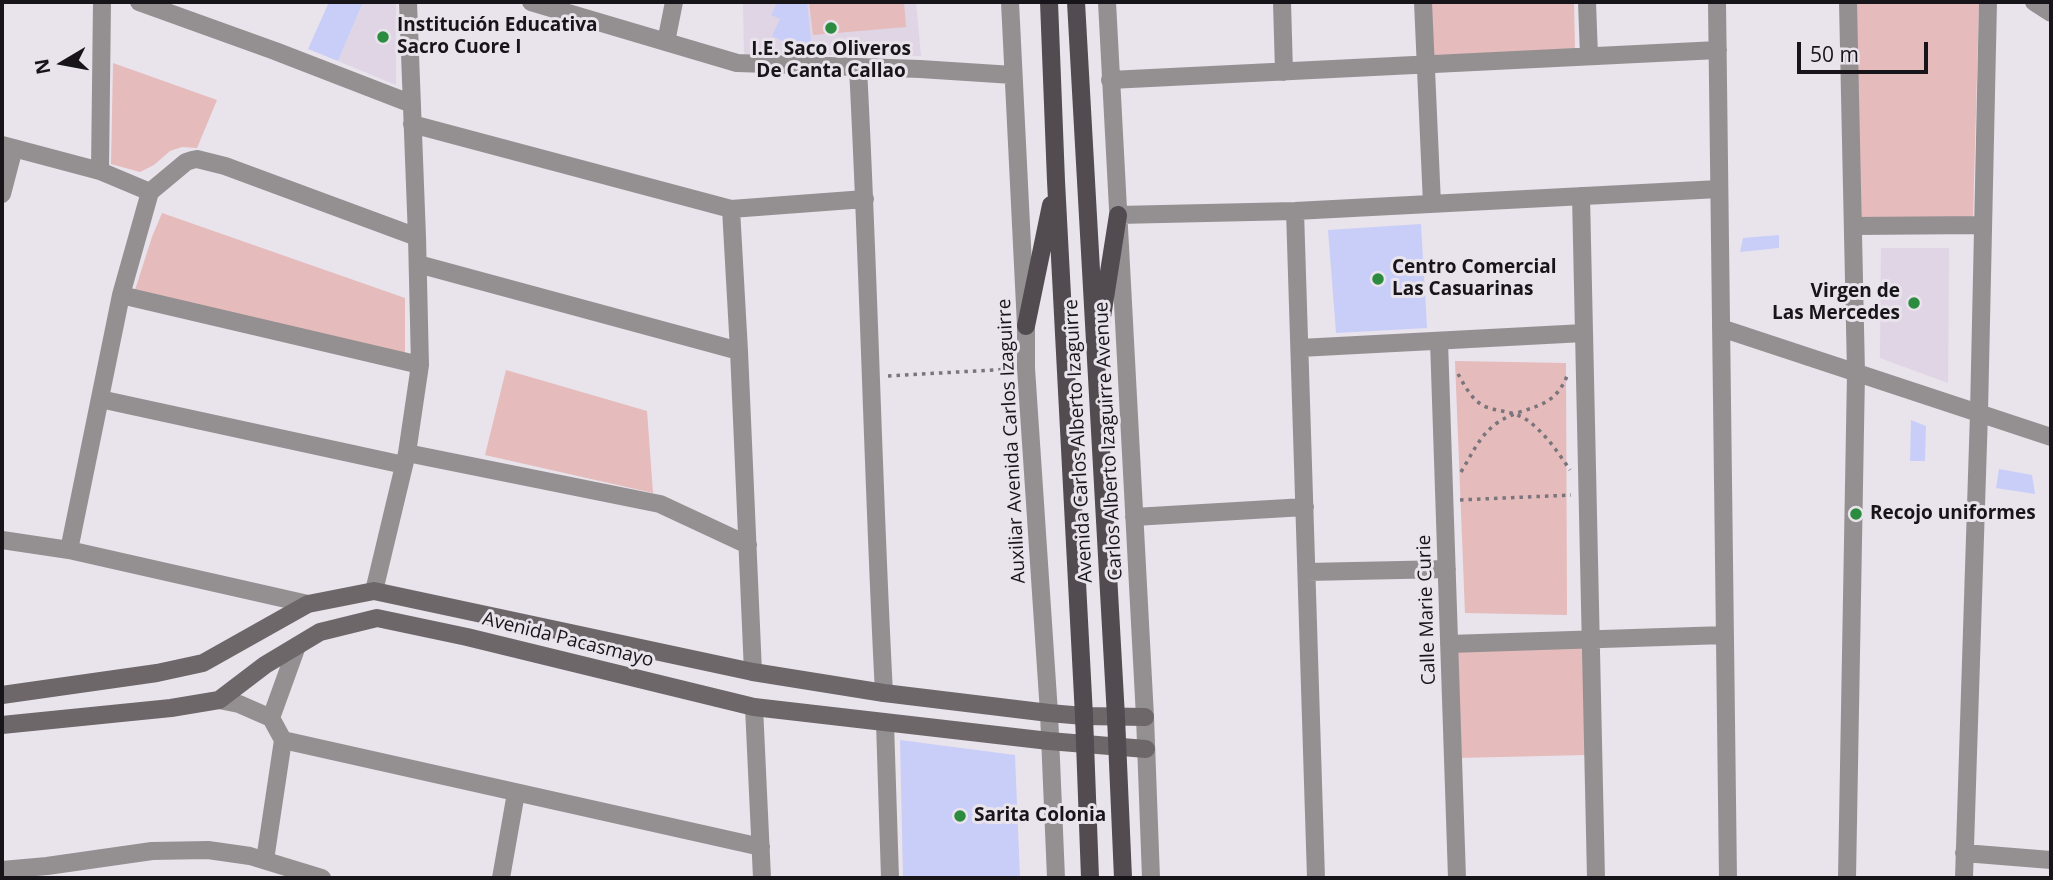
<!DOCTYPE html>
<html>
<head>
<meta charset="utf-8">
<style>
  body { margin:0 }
  #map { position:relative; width:2053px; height:880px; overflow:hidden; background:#e9e3ec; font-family:"Open Sans",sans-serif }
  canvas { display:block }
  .frame { position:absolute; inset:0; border:4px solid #171519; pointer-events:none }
  .north { position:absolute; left:28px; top:28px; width:70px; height:70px; -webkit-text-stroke:5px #e9e3ec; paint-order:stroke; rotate:260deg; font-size:19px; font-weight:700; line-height:28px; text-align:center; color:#171519 }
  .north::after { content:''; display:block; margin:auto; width:24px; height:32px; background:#171519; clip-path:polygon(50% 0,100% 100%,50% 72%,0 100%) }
  .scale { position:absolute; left:1797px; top:42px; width:131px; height:32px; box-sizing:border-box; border:4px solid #171519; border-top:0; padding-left:9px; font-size:21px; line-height:24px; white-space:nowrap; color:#171519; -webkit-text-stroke:5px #e9e3ec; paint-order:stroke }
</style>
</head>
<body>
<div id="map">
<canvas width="2053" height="880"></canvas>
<div class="frame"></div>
<div class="north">N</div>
<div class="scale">50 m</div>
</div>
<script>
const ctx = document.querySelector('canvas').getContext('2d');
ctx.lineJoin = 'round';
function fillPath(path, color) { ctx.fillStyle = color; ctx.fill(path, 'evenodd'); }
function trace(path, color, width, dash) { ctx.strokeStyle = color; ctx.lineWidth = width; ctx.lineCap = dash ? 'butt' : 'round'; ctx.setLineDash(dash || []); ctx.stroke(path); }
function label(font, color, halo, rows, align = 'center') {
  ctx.font = font + ' "Open Sans",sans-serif'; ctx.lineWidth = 6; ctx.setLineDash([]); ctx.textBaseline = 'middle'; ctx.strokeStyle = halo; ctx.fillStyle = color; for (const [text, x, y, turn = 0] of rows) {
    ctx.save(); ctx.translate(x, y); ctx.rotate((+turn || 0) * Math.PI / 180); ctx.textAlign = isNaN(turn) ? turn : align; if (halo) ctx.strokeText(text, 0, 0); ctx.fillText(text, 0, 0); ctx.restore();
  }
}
fillPath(new Path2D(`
  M363,2H396V85L338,61Z
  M743,2H916L921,56L744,54Z
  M1881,248H1949L1948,383L1880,358Z`), '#dfd5e5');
fillPath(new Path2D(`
  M809,2H904L906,27L813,35Z
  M1431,2H1574L1575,49L1433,57Z
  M1855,2H1979L1973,219H1860Z
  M113,63L217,100L197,148L182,147L170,151L154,165L140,172L111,164Z
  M162,213L405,298V353L135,290L152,237Z
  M1455,361L1566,363L1567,615L1465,613Z
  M506,370L647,411L653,493L485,455Z
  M1584,646L1586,755L1457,758L1453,652Z`), '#e5bbbb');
fillPath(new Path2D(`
  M329,2H363L338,61L308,49Z
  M777,2H807L812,50L799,49L772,36L780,19L771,15Z
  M1421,224L1427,328L1336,333L1328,230Z
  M1779,235V248L1740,252L1743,238Z
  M1911,420L1926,426L1925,461H1910Z
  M1999,469L2032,475L2035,494L1996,488Z
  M900,740L1015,755L1020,878H903Z`), '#c9cef8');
trace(new Path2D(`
  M1458,374C1465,386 1472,401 1486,407C1500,412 1514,411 1527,420C1544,432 1558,452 1570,470
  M888,376L1010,369
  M1461,472C1472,454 1480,435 1497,423C1525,404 1552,413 1567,376
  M1460,500L1571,495`), '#79757c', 3.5, [3.5, 5]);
trace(new Path2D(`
  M139,2L275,51L412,104
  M531,2L737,63L920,69L1013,75
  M1010,2L1026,326V368L1049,713L1056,878
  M1107,2L1145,717L1151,878
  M1282,2L1284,72
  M1423,2L1432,204
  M1587,2L1589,56
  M1717,2L1728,878
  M2034,2L2051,13
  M666,42L674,2
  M858,68C869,276 873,485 884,693
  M1110,80L1718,50
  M412,124L731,209L865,199
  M2,145L100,171L150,192
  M100,171L102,2
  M2,194L14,148
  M1581,196L1596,878
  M731,209L739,351L753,672
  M1295,211L1316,878
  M1118,215L1295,211L1719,189
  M1853,226L1982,225
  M418,264L739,351
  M121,295L420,365
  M1721,328L2051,437
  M1439,341L1457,878
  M1300,348L1584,333
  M100,399L404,465
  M407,453L660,504L748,545
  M1134,517L1305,507
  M2,540L69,550L308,604
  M69,550L121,295L150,192L186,162L192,160L197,159L225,166L417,237
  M1307,572L1447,569
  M374,591L407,453L420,365L417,237L408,2
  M1449,644L1725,635
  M219,700L239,704L271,718L283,740L265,860
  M754,707L762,878
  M271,718L297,646
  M885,723L890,878
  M283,740L761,847
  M1964,853L2051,860
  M2,870L47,866L152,851L208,850L250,856L322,878
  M501,878L516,793
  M1847,878L1856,373L1848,2
  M1964,878L1979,413L1988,2`), '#949092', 18);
trace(new Path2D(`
  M2,695L157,673L203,663L308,604L374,591L753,672L884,693L1049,713L1084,716L1145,717
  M2,725L171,708L219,700L265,665L320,632L377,618L467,637L754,707L1049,741L1146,749`), '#6e676a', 18);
trace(new Path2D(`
  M1049,2L1056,181L1084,716L1090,878
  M1076,2L1116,717L1123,878
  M1101,323L1118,215
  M1026,326L1051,205`), '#524b4f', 18);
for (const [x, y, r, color] of [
  [831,28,7,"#2b8c3f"],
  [383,37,7,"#2b8c3f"],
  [1378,279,7,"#2b8c3f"],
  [1914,303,7,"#2b8c3f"],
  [1856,514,7,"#2b8c3f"],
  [960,816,7,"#2b8c3f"]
]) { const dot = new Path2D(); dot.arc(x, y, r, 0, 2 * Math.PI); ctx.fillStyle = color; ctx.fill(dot); trace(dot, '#e9e3ec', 2.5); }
label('bold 19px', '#171519', '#e9e3ec', [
  ["Institución Educativa",397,26],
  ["Sacro Cuore I",397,48],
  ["I.E. Saco Oliveros",831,50,"center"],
  ["De Canta Callao",831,72,"center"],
  ["Centro Comercial",1392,268],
  ["Las Casuarinas",1392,290],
  ["Virgen de",1900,292,"right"],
  ["Las Mercedes",1900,314,"right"],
  ["Recojo uniformes",1870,514],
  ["Sarita Colonia",974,816]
], 'left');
label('19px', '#171519', '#e9e3ec', [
  ["Auxiliar Avenida Carlos Izaguirre",1012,441,-93],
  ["Avenida Carlos Alberto Izaguirre",1079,441,-93],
  ["Carlos Alberto Izaguirre Avenue",1109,441,-93],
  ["Calle Marie Curie",1427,610,-92],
  ["Avenida Pacasmayo",568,640,14]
]);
</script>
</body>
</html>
